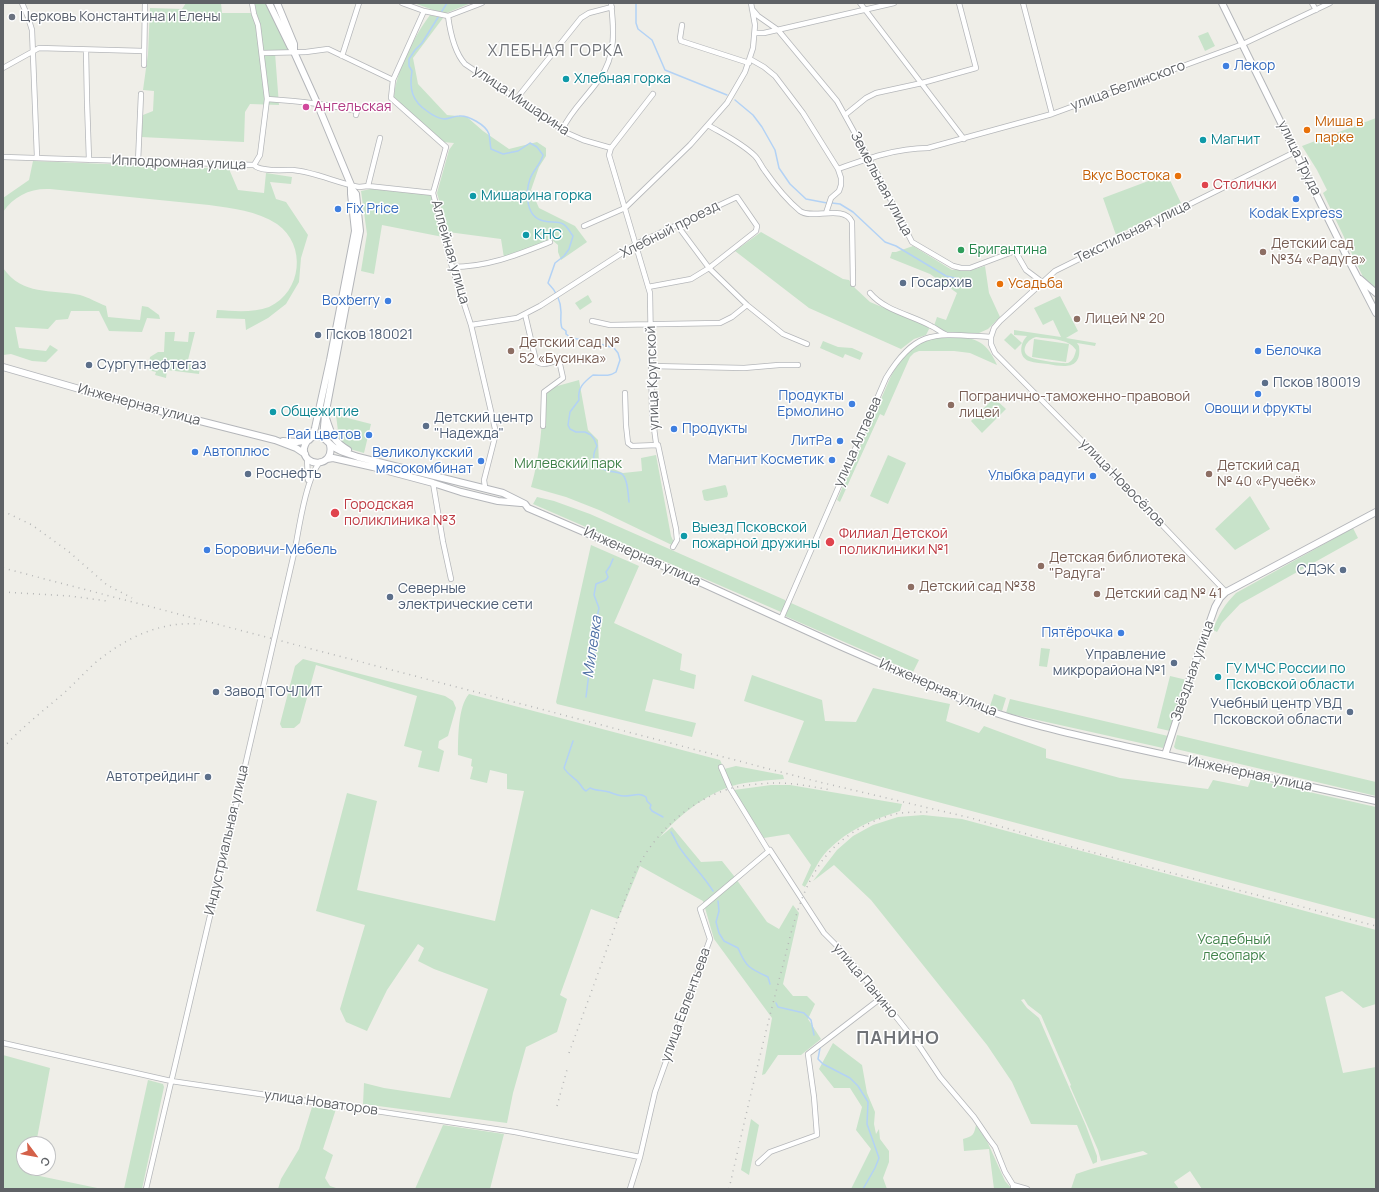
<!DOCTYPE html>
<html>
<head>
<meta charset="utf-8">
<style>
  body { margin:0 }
  #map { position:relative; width:1379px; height:1192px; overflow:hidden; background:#efeee8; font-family:Manrope,sans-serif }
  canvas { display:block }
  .frame { position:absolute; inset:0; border:4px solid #5f6266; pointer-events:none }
  .north { position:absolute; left:16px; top:1136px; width:40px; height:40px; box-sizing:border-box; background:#fff; border:1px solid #bfc0c2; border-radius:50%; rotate:122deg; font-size:11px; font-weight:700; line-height:16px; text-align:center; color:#5f6266 }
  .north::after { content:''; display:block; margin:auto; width:14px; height:18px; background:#d46149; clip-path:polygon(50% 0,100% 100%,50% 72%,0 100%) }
</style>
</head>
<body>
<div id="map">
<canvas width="1379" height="1192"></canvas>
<div class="frame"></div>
<div class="north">С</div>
</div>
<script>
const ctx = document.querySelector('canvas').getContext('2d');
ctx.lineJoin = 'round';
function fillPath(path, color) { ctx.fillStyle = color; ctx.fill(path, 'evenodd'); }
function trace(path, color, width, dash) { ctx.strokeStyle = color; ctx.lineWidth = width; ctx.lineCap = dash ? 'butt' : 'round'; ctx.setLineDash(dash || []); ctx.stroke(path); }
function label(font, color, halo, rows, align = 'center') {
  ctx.font = font + ' Manrope,sans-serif'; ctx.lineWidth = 3; ctx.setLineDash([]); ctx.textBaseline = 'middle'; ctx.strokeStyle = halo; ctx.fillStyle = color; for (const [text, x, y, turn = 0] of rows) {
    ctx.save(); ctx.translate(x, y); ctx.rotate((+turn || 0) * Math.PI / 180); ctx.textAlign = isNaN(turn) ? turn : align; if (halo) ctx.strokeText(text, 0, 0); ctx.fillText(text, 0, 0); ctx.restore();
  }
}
fillPath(new Path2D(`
  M186,3H221L222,13H256L255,3H267L289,51L275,53L279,105L250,104L245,112L244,142L141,137L143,115L153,111L154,91L143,90L148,54L150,8L182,9Z
  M414,3H471L444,14Z
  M430,15L443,18L413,58L418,84L447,115L467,117L483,131L509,149L537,142L546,148V156L539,167L531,190L539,208L575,226L587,242L561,260L558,252V245L552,240L504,258L501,239L448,232L437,193L449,150L454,143L442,142L394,98C395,72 415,35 430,15Z
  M1208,32L1215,46L1205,51L1198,36Z
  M1376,118V290L1364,279L1323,193L1327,190L1317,170L1302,146Z
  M33,161L229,169L238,190L264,193L266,173L292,177L291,184L270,182L276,199L286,202L308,235L301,258L299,282L286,304L268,318L246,330L245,319L216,318L217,310C233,311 253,313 269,307C302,292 307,245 277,224C257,211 232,208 209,205L50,189C30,188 14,196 3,212V198L29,180Z
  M1167,174L1181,203L1116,235L1103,198Z
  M371,189L432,195L443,237L382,225L374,274L361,271L367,234L361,191Z
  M761,232L843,279L849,280L855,288L870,302L930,327L926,335L914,339L901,349L809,308L735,251Z
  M913,246L952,270H972L985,266L989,293L1000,317L988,329L979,333L970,334L944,332L934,326L937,317L946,320L957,293L930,274L890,258L892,252H896Z
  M3,268C23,296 50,289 80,295C88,297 98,303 106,306L108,317L140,320L142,306L148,307L159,315L160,319L147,318L142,332L109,331L99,311H71L68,319L56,320L48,329L15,327L19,348L46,351L50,345L58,350L46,362L32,361L11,354L3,355Z
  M588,295L592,302L580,310L575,303Z
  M1060,296L1078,331L1066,338L1096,343L1095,346L1077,343L1079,346C1082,370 1064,367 1048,364C1042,363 1035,363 1029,361C1018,357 1020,343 1027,336L1014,335V330L1061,337L1053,320L1043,325L1034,308ZM1036,337C1048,339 1069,338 1076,350C1075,355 1073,361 1068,363C1063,364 1034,360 1030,357C1019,352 1027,339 1036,337Z
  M165,332H175L174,341L188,342L189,332H195L187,364L200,366L199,374L167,370L166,378L155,375L156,372L148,370L150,357L158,352H164Z
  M1011,333L1022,343L1015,350L1004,340Z
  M943,336C971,337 985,337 997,365L970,353L954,351H919L914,353L910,357L884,416L880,414L840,502L837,500L891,376C907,349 912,344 943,336Z
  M1034,339L1069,344L1066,362L1032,357Z
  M823,341L838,347L852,348L863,353L860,360L845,354L843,358L820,348Z
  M579,380L588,430L598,440L599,463L623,473L642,471L641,458L656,455L671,536L676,547L599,510L566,497L531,487C540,456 543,422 543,390Z
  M994,398L1006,409L982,433L971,421Z
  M336,415L371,424L364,453L350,449L339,439Z
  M888,455L906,463L888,504L870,496Z
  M725,485L726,486L728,494L727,497L707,501L704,500L702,491L703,490Z
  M1250,496L1270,529L1235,550L1215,529Z
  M537,497L554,501L590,514L785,600L787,604L784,611L781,612L533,504Z
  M1353,528L1358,538L1240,604L1222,623L1217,632L1213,630C1218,615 1225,604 1236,593Z
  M591,545L639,566L614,623L682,654L680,670L696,675L694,689L653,679L645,711L696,723L692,737L557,704L556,702Z
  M791,603L919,660L913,672L785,616Z
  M1041,648L1050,649L1047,667L1039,666Z
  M303,659L445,696L453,701L456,708L448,736L439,741L438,748L444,751L439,772L418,767L422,751L404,746L417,696L316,665L300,723L294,728H282L280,724L295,666Z
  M752,675L822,700L825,721L856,722L873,688L950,704L946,721L979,733L984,726L1046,749V758L1120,778L1208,789L1213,780L1248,787L1251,779L1376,807V919L788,762L804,721L744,701Z
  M1170,676L1187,680L1170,731L1157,728Z
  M469,694L720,760L724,769L736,766L783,775L784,779C769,780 745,782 732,786C706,794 677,817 660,837L672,827L701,862L722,861L734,876L767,922L779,929L793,905L799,913L783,984L793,996H807L815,1004L808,1019L821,1039L801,1055H778L765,1074L762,1075L772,1018L714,939L703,901L640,866L618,919L591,909L560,995L567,999L557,1032L526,1047L513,1093L507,1123L363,1104L364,1083L384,1088L450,1098L488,989L434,969L418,961L424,948L418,944L387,990L367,1031L346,1022L340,1009L365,925L316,911L347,793L377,801L357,890L495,921L524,791L507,789V774L490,770L487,783L470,779L473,767L471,766L472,759L458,755C458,739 458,706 469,694Z
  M994,694L1006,698L1002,711L990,706Z
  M1010,699L1168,736L1163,748L1006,713Z
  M1177,735L1376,782V796L1176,749L1174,747Z
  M771,785H790L902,804L900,811C873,819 848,830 828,850C818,860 812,875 805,887L802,885L811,865L789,834L764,838L734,791V790Z
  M923,815L962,819L1376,930V1004L1363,1008L1342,991L1325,997L1343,1073L1376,1067V1189H1202L1190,1171L1174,1182L1179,1189H1071L1076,1174L1091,1169L1148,1154L1143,1151L1101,1161L1098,1150L1070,1086L1071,1085L1041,1015L1028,1005L1024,999L1021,1000L1027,1008L1039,1018L1086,1126L1097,1156V1162L1093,1164L1077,1125L1031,1124L1012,1082L987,1045L871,900L834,865L813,881L837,850L853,836L873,825L898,817Z
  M833,1043L862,1065L867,1093L875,1112L874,1124L876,1134L879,1129L880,1139L889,1151V1162L883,1178L887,1189H851L871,1149L856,1130L862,1107L850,1088H834L819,1069Z
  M3,1055L50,1068L36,1144H24V1168H31L30,1174L102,1189H3Z
  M148,1080L163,1084L164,1087L142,1189H124Z
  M312,1107L336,1109L323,1149L333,1155L325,1178L330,1186L339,1189H278L281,1179L299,1149Z
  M751,1119L759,1125L749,1175L741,1170Z
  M443,1125L504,1134L490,1189H415Z
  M976,1125L987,1141L1005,1181L1012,1189H994L989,1149L964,1151L963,1139C973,1136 974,1135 976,1125Z`), '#c8e3ca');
trace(new Path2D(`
  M447,3L422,43L415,50L409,59V66L412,71C409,89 412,101 427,111C432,115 437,118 444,119C449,119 454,116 459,116C468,115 486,125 489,134C490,139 490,144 491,149L503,154L518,151L530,143L537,147L543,155C541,164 533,170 530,179C525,193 526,218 544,221C551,223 557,221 563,224C567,226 570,232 573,236L569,249L564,256L555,263L548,283C556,291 561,301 561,312C561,318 560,323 562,328L566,331V334L571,338L590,341L614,348L618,353L620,360L616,372C609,377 602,375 593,375C584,382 577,388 579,400L570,412L568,425L570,429L576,432H585L591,435L594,439L597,446C590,459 594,467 609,471C613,472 618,472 622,474C628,479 628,494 629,502
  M636,3V23L638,29L652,40L665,70L727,95
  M735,100L753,115L762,127L775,150L779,168L790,184L806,199L827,203
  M832,203L840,204L853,212L885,242L896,246L946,276L959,279
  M964,280L971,281
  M586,697L589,673L594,656L595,642L597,630L596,622L599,608L594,595L596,584L606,580L608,577L606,572L610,566L613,559
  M573,741L564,768C568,775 574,777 579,783C582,786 582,789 586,791L590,788C596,791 602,790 609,792C614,794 619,796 624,796C633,796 639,792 646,797L647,801L651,805L650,808L652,811L663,817
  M671,832C675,838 677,845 682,851C692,865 704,876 713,891
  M718,901L719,911L716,922L719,933L724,941L738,948C746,967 749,968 768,977L770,984
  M776,1003L778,1007L804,1013L811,1020L814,1035
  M820,1048L818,1059L823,1064L850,1078L858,1086L868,1102L867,1124L879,1158L875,1168L863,1189`), '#b3d2f5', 1.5);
const street = new Path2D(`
  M22,3L28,17L32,30L37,157
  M252,3L254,14L258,25L267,99L260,155L254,165
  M402,3L424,11L448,16L482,3
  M860,3L964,139
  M1023,3L1052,114
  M1312,3L1316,10
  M752,9L758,16L778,30L837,101L879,177L912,242L953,266L961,268H970L1015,251L1026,270L1042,282
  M448,16C450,31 455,53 465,64L567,133L583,140L611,148L609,155L650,293L652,413L656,443L658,445L676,529L677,540L673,547
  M682,25L680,38L681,41L749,63
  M755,33H764L894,3
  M86,50L87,101L89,160
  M262,53L306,52L328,49L393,80L391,98L446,147L433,193L452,267L471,325L496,433L484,480L485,487
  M342,56L359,3
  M750,59L764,67L775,76L803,113L838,169L841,178V185L839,191L831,198L826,213
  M144,65L145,3
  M3,68L39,48L144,51
  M393,80L424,11
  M517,98L581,18L589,13L612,7
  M267,99C298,101 327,104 357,111L356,115
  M845,115L866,98L876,93L922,83L976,68L959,3
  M708,125C723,134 742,143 755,156C759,160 761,166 765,171C774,184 788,201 800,211C812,220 844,204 852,222L853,284
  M562,130C571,110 588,96 600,78C616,56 614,29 611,3
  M611,148L653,94
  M3,157L254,165C260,172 283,170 293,170C315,172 337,183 359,187L368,186L433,193
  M138,162L141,94
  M838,169C866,159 897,148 928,148L1052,114L1243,44L1330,3
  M368,186L380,138
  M677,225L709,268L747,305L783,334L807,344
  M584,226L625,208L690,145L727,103L745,72L753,48L755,25L751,3
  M452,267C488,267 517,255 550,242
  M870,293C885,311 912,315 931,326C936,328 940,332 945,334
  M525,314L536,361C543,367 551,362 559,360L563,378L544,392L543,426
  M592,321L610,325L720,323L732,317L747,305
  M471,325L517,318L540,306L636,244L737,197L757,226L756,231L709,268L691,279L648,287
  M651,366L744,368L779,365H798
  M625,393L626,425L628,443L632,446L658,445
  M307,458L308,480
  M433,483L443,542L451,579
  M295,549C299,528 306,478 320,462
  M1226,592L1083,442L995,353L991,344V337L994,328L1000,321L1055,271L1295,152
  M781,619L886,378C917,327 937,334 991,337
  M721,767L730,788L768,850H770L824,933L841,950L881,998L920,1047L940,1077L974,1117L989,1139L995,1147L1005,1172L1013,1185V1189
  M3,1043L171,1081L376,1111L515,1132L640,1157
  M758,1163L770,1152L817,1135L814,1097L808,1054L881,998
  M1013,1185L1027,1189
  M146,1189L236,805
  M630,1189L640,1157L655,1092L710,939L700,909L770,850`);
const secondary = new Path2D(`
  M269,3L290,46L294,52L317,103L351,185V194L355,231L330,360L315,428L311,438
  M277,3L294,44V52
  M1222,3L1346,255L1376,313
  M1360,279L1376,293
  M3,367L121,401L275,440L296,448L305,454
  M326,418C331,434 333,441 348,450
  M323,437L325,416L360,231L356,194L351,188
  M283,441L297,442L309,440
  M330,445C335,468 302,468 304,448C305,444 307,440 311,438C323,431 328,445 337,449C343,453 351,454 358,457L503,493L525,504L528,508L684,575L840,646L984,709C1029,725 1077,735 1124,746C1208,765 1292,782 1376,801
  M327,459L333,458L373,467L433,483L461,492L498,501L521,503
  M1165,755L1192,672L1215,607L1220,598L1226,592L1376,512`);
trace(street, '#b5b7ba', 6);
trace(secondary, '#b4b6ba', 8);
trace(street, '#fff', 4.5);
trace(secondary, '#fff', 6);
trace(new Path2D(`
  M3,511L32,525L68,551L107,585L132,598
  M3,568L815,781L971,818L1072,847L1376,926
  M3,592L70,596L107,601
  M3,748C21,728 43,711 64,693C75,683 84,673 95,663C125,638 160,621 200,624
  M569,1053L635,872C654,834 688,801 729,789C742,785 758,784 771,783C792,782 812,787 832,790
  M557,1106L568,1066
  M729,1189C745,1119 761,1049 779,980C791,937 796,898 822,861C839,838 867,821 895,814C905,812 917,812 928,812`), '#b5b6b6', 1.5, [1, 5]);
const streetBridge = new Path2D(`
  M236,805L295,549`);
trace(streetBridge, '#b5b7ba', 6, []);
trace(streetBridge, '#fff', 4.5);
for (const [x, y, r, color] of [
  [12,17,4,"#6b7280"],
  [1226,66,4,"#3f7fe0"],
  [566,79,4,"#0f9aa8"],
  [306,107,4,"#d1479c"],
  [1307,130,4,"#e8710a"],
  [1203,140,4,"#0f9aa8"],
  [1178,176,4,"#e8710a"],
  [1205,185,4,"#e0444e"],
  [473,196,4,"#0f9aa8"],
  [1296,199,4,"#3f7fe0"],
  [338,209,4,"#3f7fe0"],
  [526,235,4,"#0f9aa8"],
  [961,250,4,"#2e9e5b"],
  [1263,252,4,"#8d6e63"],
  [903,283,4,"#5c6f8a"],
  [1000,284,4,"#e8710a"],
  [388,301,4,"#3f7fe0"],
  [1077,319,4,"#8d6e63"],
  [318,335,4,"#5c6f8a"],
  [511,351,4,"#8d6e63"],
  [1258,351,4,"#3f7fe0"],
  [89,365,4,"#5c6f8a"],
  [1265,383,4,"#5c6f8a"],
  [1258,394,4,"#3f7fe0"],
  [852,404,4,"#3f7fe0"],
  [951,405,4,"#8d6e63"],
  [273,412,4,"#0f9aa8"],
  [426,426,4,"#5c6f8a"],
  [674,429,4,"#3f7fe0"],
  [369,435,4,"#3f7fe0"],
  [840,441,4,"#3f7fe0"],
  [195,452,4,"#3f7fe0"],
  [832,460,4,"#3f7fe0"],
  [481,461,4,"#3f7fe0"],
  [248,474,4,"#5c6f8a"],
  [1209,474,4,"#8d6e63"],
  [1093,476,4,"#3f7fe0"],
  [335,513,5,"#e0444e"],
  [684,536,4,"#0f9aa8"],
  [830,542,5,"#e0444e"],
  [207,550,4,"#3f7fe0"],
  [1041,566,4,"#8d6e63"],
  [1343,570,4,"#5c6f8a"],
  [911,587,4,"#8d6e63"],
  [1097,594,4,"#8d6e63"],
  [390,597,4,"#5c6f8a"],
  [1121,633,4,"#3f7fe0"],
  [1174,663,4,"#5c6f8a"],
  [1218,677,4,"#0f9aa8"],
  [216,692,4,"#5c6f8a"],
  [1350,712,4,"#5c6f8a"],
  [208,777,4,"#5c6f8a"]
]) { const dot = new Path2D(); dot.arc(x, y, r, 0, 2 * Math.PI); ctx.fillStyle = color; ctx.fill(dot); trace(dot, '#fff', 1.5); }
label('14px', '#5b616d', '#fff', [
  ["Церковь Константина и Елены",20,17]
], 'left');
label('14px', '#366cbe', '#fff', [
  ["Лекор",1234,66,"left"],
  ["Fix Price",346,209,"left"],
  ["Kodak Express",1296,214,"center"],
  ["Boxberry",380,301],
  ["Белочка",1266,351,"left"],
  ["Продукты",844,396],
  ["Ермолино",844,412],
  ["Овощи и фрукты",1258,409,"center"],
  ["Продукты",682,429,"left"],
  ["Рай цветов",361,435],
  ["ЛитРа",832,441],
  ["Автоплюс",203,452,"left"],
  ["Великолукский",473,453],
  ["мясокомбинат",473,469],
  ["Магнит Косметик",824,460],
  ["Улыбка радуги",1085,476],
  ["Боровичи-Мебель",215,550,"left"],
  ["Пятёрочка",1113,633]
], 'right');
label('14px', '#0d838f', '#fff', [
  ["Хлебная горка",574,79],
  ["Магнит",1211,140],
  ["Мишарина горка",481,196],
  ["КНС",534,235],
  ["Общежитие",281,412],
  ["Выезд Псковской",692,528],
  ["пожарной дружины",692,544],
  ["ГУ МЧС России по",1226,669],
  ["Псковской области",1226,685]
], 'left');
label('14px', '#5f6266', '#fff', [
  ["улица Белинского",1128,86,-20],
  ["улица Мишарина",521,101,34],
  ["улица Труда",1299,158,64],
  ["Ипподромная улица",179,163,2],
  ["Земельная улица",881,184,62],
  ["Хлебный проезд",670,230,-27],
  ["Текстильная улица",1133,232,-26],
  ["Аллейная улица",450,252,74],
  ["улица Крупской",653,378,-92],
  ["Инженерная улица",139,405,15],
  ["улица Алтаева",858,442,-66],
  ["улица Новосёлов",1122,483,46],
  ["Инженерная улица",642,557,24],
  ["Звёздная улица",1193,671,-71],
  ["Инженерная улица",938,688,23],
  ["Инженерная улица",1250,774,12],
  ["Индустриальная улица",227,840,-77],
  ["улица Панино",865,981,50],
  ["улица Евлентьева",686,1005,-70],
  ["улица Новаторов",321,1103,8]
]);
label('14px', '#b23c85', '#fff', [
  ["Ангельская",314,107]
], 'left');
label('14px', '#c56008', '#fff', [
  ["Миша в",1315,122],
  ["парке",1315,138],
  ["Вкус Востока",1170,176,"right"],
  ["Усадьба",1008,284]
], 'left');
label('14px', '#be3a42', '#fff', [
  ["Столички",1213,185],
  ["Городская",344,505],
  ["поликлиника №3",344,521],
  ["Филиал Детской",839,534],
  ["поликлиники №1",839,550]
], 'left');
label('14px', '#785e54', '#fff', [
  ["Детский сад",1271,244],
  ["№34 «Радуга»",1271,260],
  ["Лицей № 20",1085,319],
  ["Детский сад №",519,343],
  ["52 «Бусинка»",519,359],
  ["Погранично-таможенно-правовой",959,397],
  ["лицей",959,413],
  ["Детский сад",1217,466],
  ["№ 40 «Ручеёк»",1217,482],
  ["Детская библиотека",1049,558],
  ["\"Радуга\"",1049,574],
  ["Детский сад №38",919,587],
  ["Детский сад № 41",1105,594]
], 'left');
label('14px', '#27864d', '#fff', [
  ["Бригантина",969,250]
], 'left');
label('14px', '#4e5e75', '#fff', [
  ["Госархив",911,283],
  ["Псков 180021",326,335],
  ["Сургутнефтегаз",97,365],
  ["Псков 180019",1273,383],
  ["Детский центр",434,418],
  ["\"Надежда\"",434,434],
  ["Роснефть",256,474],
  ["СДЭК",1335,570,"right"],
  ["Северные",398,589],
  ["электрические сети",398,605],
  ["Управление",1166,655,"right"],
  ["микрорайона №1",1166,671,"right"],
  ["Завод ТОЧЛИТ",224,692],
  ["Учебный центр УВД",1342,704,"right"],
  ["Псковской области",1342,720,"right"],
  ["Автотрейдинг",200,777,"right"]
], 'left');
label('14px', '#42834b', '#fff', [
  ["Милевский парк",568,464],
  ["Усадебный",1234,940],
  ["лесопарк",1234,956]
]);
label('italic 15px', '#5172a6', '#fff', [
  ["Милевка",593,647,-82]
]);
ctx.letterSpacing = '1px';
label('16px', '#707378', '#fff', [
  ["ХЛЕБНАЯ ГОРКА",556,52]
]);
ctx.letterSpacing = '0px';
ctx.letterSpacing = '1px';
label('bold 18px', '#707378', '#fff', [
  ["ПАНИНО",898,1039]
]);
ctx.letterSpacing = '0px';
</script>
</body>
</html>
